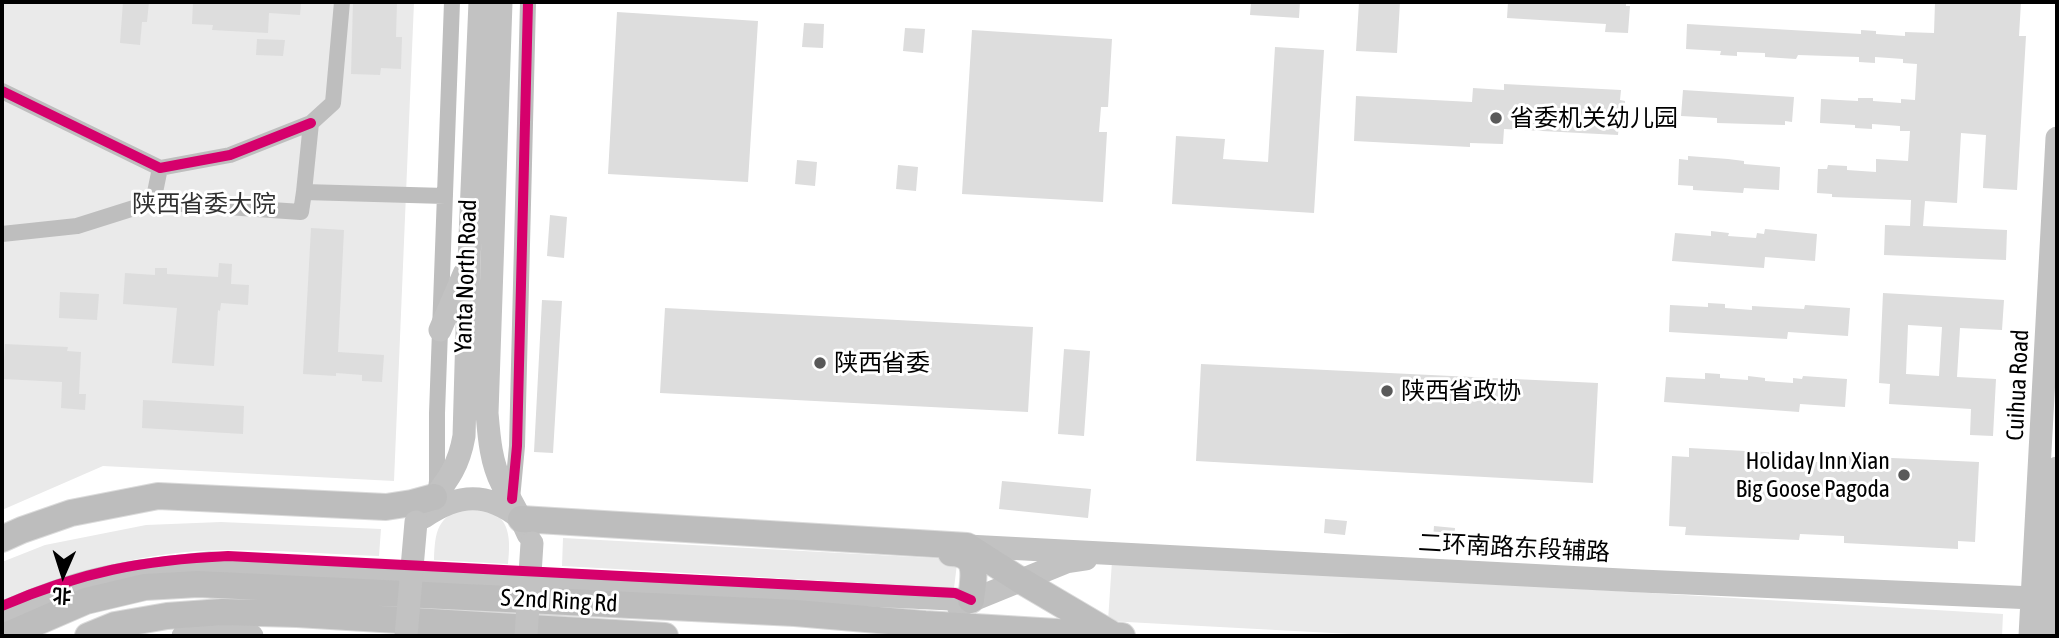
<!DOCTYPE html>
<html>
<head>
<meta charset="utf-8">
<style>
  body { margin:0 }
  #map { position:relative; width:2059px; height:638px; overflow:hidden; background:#fff; font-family:"Asap Condensed","Noto Sans SC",sans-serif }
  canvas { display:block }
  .frame { position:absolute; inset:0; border:4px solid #000; pointer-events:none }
  .north { position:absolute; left:28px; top:540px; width:70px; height:70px; -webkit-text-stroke:5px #fff; paint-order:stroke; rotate:183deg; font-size:19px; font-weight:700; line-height:28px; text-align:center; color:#000 }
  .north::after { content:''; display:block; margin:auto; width:24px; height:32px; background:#000; clip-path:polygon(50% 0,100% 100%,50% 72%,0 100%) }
</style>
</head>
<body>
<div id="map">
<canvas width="2059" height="638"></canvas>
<div class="frame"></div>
<div class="north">北</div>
</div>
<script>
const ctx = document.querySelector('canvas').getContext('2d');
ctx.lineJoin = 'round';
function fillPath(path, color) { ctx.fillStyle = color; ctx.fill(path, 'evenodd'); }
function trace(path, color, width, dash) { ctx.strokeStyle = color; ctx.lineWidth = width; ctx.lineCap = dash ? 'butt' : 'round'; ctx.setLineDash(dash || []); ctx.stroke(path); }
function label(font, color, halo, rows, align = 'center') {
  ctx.font = font + ' "Asap Condensed","Noto Sans SC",sans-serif'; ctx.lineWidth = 6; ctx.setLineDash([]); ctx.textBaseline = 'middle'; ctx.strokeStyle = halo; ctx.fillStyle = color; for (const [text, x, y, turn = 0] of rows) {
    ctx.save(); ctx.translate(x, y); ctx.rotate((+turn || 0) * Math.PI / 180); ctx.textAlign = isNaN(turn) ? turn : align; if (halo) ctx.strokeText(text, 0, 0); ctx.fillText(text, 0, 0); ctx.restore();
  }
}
fillPath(new Path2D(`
  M2,2H414L394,481L103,466L2,510Z
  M467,506C474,508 483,508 489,511C512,519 510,545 508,564L434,560C435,531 437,517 467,506Z
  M221,522L381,529L379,556C328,554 276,550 224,550C148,551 72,571 2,602V562L45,545L146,525Z
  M563,538L951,559L957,564L954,588L562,566Z
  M1112,561L2003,614L2002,636H1388L1108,621Z`), '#eaeaea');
fillPath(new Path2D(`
  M123,2H149L147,22H142L140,45L120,43Z
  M193,2H290L301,3L300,15L269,13L268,33L212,30L213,25L192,24Z
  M353,2H397L396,37H402L401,69L381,68L380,75L351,74Z
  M1251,2H1300L1299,18L1250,15Z
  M1359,2H1400L1397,53L1356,51Z
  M1508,2H1626V6H1630L1628,33L1605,32L1606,24L1507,18Z
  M1935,2H2021L2019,36H2026L2017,190L1983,188L1986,135L1961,133L1957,203L1925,201L1923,226L2007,230L2006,260L1884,255L1885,225L1910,226L1911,200L1832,197V194L1817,193L1818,169H1827L1828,165L1847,166V170L1876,172V159L1908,161L1910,131H1900V126L1872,124V129L1855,128V125L1820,123L1821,99L1858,101V98H1873V101L1901,103V99L1915,100L1917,64L1903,63V59L1875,57V63L1859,62V57L1798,55L1796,59L1765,57V53L1737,52V56L1720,55L1721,51L1686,49L1687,24L1861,34V30L1876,31V34L1905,36V32L1934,33Z
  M617,12L758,21L748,182L608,174Z
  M804,23L824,24L823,48L802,47Z
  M905,28L925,29L923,53L903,51Z
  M972,30L1112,39L1108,107H1101L1099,132H1107L1103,202L962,194Z
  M257,39L285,40L283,56L256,55Z
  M1275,47L1324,50L1314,213L1172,204L1176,136L1225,139L1223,159L1268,162Z
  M1504,84L1621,90L1620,100L1625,101L1624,125L1619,124L1618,135L1504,129L1503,144L1470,143V147L1354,141L1356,96L1472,102L1473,88L1504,90Z
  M1683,90L1794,97L1792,122L1785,121V125L1717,123V118L1681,116Z
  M1688,156L1728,159L1744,161V164L1780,167L1779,190L1744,188L1743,193L1693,190V186L1678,185L1679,159L1688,160Z
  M797,160L817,162L815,186L795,184Z
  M898,165L918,167L916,191L896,189Z
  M550,215L567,217L564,258L547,256Z
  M311,228L344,230L338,352L384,355L382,382L362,381V375L336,373V376L303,374Z
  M1765,229L1817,234L1815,261L1765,257L1764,268L1672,261L1675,233L1711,236V231L1729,233L1728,236L1756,238L1757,233L1764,234Z
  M219,263L232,264L231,284L249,285L248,305L221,303L220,311L218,310L214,366L172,363L177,308L123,304L125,273L155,275V268H167V274L218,277Z
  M60,292L99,294L97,320L59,318Z
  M1883,293L2004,300L2002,330L1960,328L1957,377L1996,379L1993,436L1970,435L1971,409L1889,404L1890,384L1879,383ZM1908,325L1942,327L1939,376L1906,374Z
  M542,300L562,301L553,453L534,452Z
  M1708,303L1725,304V308L1752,310V306L1804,309L1805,305L1850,308L1848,336L1788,332L1787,339L1669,332L1670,305L1708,307Z
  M665,308L1033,327L1028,412L660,393Z
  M5,344L68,347L67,351L81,352L79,394H86L85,410L61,408L62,382L3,379Z
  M1064,349L1090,351L1084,436L1058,434Z
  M1201,364L1598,383L1593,483L1196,461Z
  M1705,373L1720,374V378L1748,380V376L1765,378V381L1793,383V378L1802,379L1803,376L1847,379L1845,407L1800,404L1799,412L1664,402L1666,377L1705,379Z
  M143,400L244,406L243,434L142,428Z
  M1689,448L1802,454V461L1848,464L1849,456L1979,462L1975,542L1958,541V549L1844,543V536L1800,534L1799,540L1685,535L1686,527L1669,526L1672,456L1689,457Z
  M1002,481L1091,489L1088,518L999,509Z
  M1325,519L1347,521L1345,535L1324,533Z
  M1434,526L1455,528L1454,540L1433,539Z`), '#ddd');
const trunk = new Path2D(`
  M521,519L967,546L1020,580L1110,633
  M2,539L22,530L71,513L158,496L386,507L412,503L434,497
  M951,553C981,554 973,578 971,600
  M5,636L86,601L145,587L198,584L795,613L925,624L1122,636
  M88,636L115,625L167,616L222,612L297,614L665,636`);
trace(trunk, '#dbdbdb', 28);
trace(new Path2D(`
  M2,91L160,168L230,155L311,123
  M304,192L311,123L333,103L342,2
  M153,202L301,212L304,192L445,196
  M2,234L77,226L153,202L160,168
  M435,496L437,481V413L452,2
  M512,499L517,446L528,2`), '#bebebe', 16);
trace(new Path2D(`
  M501,2L487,413C489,437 491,463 502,484C511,501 520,516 528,534
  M440,330L464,274
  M424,511C444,484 458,471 464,436L469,261L480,2
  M424,517C459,493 487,492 520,518
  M967,546L1641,581L2057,599
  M958,606L1066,562L1086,559
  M2,613C38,597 77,582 117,575C147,569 178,566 210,563L971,600
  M183,636L213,634L252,636
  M2030,636L2057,138
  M2050,636L2057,468`), '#c2c2c2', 23);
trace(trunk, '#bdbdbd', 26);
trace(new Path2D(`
  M406,636L416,522
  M526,636L532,543`), '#c2c2c2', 23);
trace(new Path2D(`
  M2,91L160,168L230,155L311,123
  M512,499L517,446L528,2
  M2,606C80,572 143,560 228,556L955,593L971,600`), '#d6006c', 10);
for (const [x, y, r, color] of [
  [1496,118,7,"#595959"],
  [820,363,7,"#595959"],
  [1387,391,7,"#595959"],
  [1904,475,7,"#595959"]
]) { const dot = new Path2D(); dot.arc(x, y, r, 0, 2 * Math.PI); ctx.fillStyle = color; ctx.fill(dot); trace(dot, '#fff', 2.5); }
label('24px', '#000', '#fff', [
  ["省委机关幼儿园",1510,118],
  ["陕西省委",834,363],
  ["陕西省政协",1401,391],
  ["Holiday Inn Xian",1890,461,"right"],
  ["Big Goose Pagoda",1890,489,"right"]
], 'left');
label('24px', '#303030', '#fff', [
  ["陕西省委大院",204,204]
]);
label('24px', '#000', '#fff', [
  ["Yanta North Road",466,276,-88],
  ["Cuihua Road",2018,385,-87],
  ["二环南路东段辅路",1514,548,3],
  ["S 2nd Ring Rd",559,601,3]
]);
</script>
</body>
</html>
